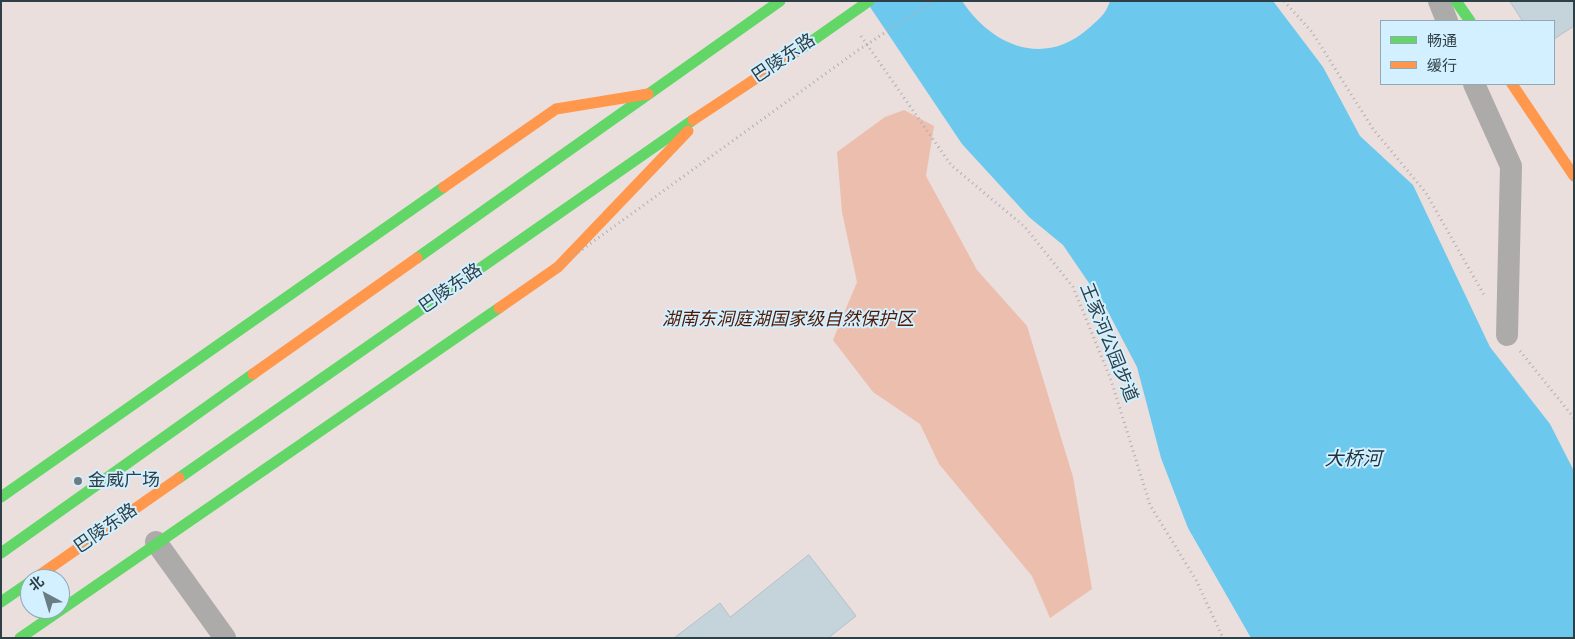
<!DOCTYPE html>
<html>
<head>
<meta charset="utf-8">
<style>
  body { margin:0 }
  #map { position:relative; width:1575px; height:639px; overflow:hidden; background:#dcecf4; font-family:"Source Serif 4","Noto Sans SC",serif }
  canvas { display:block }
  .frame { position:absolute; inset:0; border:2px solid #2f3f46; pointer-events:none }
  .legend { position:absolute; left:1380px; top:20px; width:175px; height:65px; box-sizing:border-box; background:#d2f0ff; border:1px solid #91a9b5; margin:0; padding:6px 9px; list-style:none; font-size:15px; color:#2f3f46 }
  .legend li { display:flex; align-items:center; gap:10px; height:25px }
  .legend b { width:25px; border:1px solid #91a9b5 }
  .north { position:absolute; left:20px; top:569px; width:50px; height:50px; box-sizing:border-box; background:#d2f0ff; border:1px solid #91a9b5; border-radius:50%; rotate:321deg; font-size:14px; font-weight:700; line-height:20px; text-align:center; color:#2f3f46 }
  .north::after { content:''; display:block; margin:auto; width:18px; height:22px; background:#6c7c83; clip-path:polygon(50% 0,100% 100%,50% 72%,0 100%) }
</style>
</head>
<body>
<div id="map">
<canvas width="1575" height="639"></canvas>
<div class="frame"></div>
<ul class="legend">
<li><b style="height:6px;background:#63d668"></b>畅通</li>
<li><b style="height:6px;background:#ff974d"></b>缓行</li>
</ul>
<div class="north">北</div>
</div>
<script>
const ctx = document.querySelector('canvas').getContext('2d');
ctx.lineJoin = 'round';
function fillPath(path, color) { ctx.fillStyle = color; ctx.fill(path, 'evenodd'); }
function trace(path, color, width, dash) { ctx.strokeStyle = color; ctx.lineWidth = width; ctx.lineCap = dash ? 'butt' : 'round'; ctx.setLineDash(dash || []); ctx.stroke(path); }
function label(font, color, halo, rows, align = 'center') {
  ctx.font = font + ' "Source Serif 4","Noto Sans SC",serif'; ctx.lineWidth = 4; ctx.setLineDash([]); ctx.textBaseline = 'middle'; ctx.strokeStyle = halo; ctx.fillStyle = color; for (const [text, x, y, turn = 0] of rows) {
    ctx.save(); ctx.translate(x, y); ctx.rotate((+turn || 0) * Math.PI / 180); ctx.textAlign = isNaN(turn) ? turn : align; if (halo) ctx.strokeText(text, 0, 0); ctx.fillText(text, 0, 0); ctx.restore();
  }
}
fillPath(new Path2D(`
  M1,1H1574V638H1ZM1381,21H1554V84H1381ZM30,579H60V609H30Z`), '#eadfdc');
fillPath(new Path2D(`
  M904,110L934,126L926,176L977,270L1027,326L1073,477L1092,589L1050,618L1032,576L939,464L920,424L873,392L833,340L857,282L842,212L837,152L885,117Z`), '#ecbeae');
fillPath(new Path2D(`
  M866,1H962C992,46 1044,68 1089,28C1099,19 1106,14 1110,1H1273L1323,67L1360,136L1413,185L1490,347L1550,424L1574,471V638H1251L1188,528L1161,458L1137,367L1106,308L1063,245L1029,217L962,144Z`), '#6dc8ee');
const building = new Path2D(`
  M1510,1H1574V26L1554,39V21H1523Z
  M809,555L856,616L828,638H674L720,603L730,617Z`);
fillPath(building, '#c5d4db');
trace(building, '#b3c1c8', 1);
trace(new Path2D(`
  M1284,1L1312,32L1373,129L1426,193L1484,295
  M861,36L951,165L1025,227L1073,287L1111,380L1150,505L1196,580L1223,638
  M1520,351L1574,418`), '#acb0b3', 3, [1, 4]);
trace(new Path2D(`
  M1439,1L1447,21
  M1474,84L1511,166L1507,335
  M156,542L225,638`), '#adabaa', 22);
trace(new Path2D(`
  M1456,1L1470,21
  M417,258L780,1
  M179,478L693,120
  M1,497L444,187
  M1,553L253,374
  M1,602L30,582
  M20,638L499,308`), '#63d668', 11);
trace(new Path2D(`
  M1512,84L1574,176
  M693,120L802,48
  M444,187L556,109L648,94
  M499,308L558,267L688,131
  M253,374L417,258
  M34,579L179,478`), '#ff974d', 11);
trace(new Path2D(`
  M558,267L857,51L933,1`), '#acb0b3', 3, [1, 4]);
trace(new Path2D(`
  M802,48L869,1`), '#63d668', 11);
for (const [x, y, r, color] of [
  [78,481,5,"#6c7c83"]
]) { const dot = new Path2D(); dot.arc(x, y, r, 0, 2 * Math.PI); ctx.fillStyle = color; ctx.fill(dot); trace(dot, '#d2f0ff', 2); }
label('18px', '#2f3f46', '#d2f0ff', [
  ["巴陵东路",784,59,-34],
  ["巴陵东路",451,289,-35],
  ["王家河公园步道",1108,343,68],
  ["巴陵东路",106,529,-35]
]);
label('italic 18px', '#531800', '#d2f0ff', [
  ["湖南东洞庭湖国家级自然保护区",788,320]
]);
label('18px', '#2f3f46', '#d2f0ff', [
  ["金威广场",88,481]
], 'left');
label('italic 19px', '#1e323c', '#d2f0ff', [
  ["大桥河",1353,460]
]);
</script>
</body>
</html>
